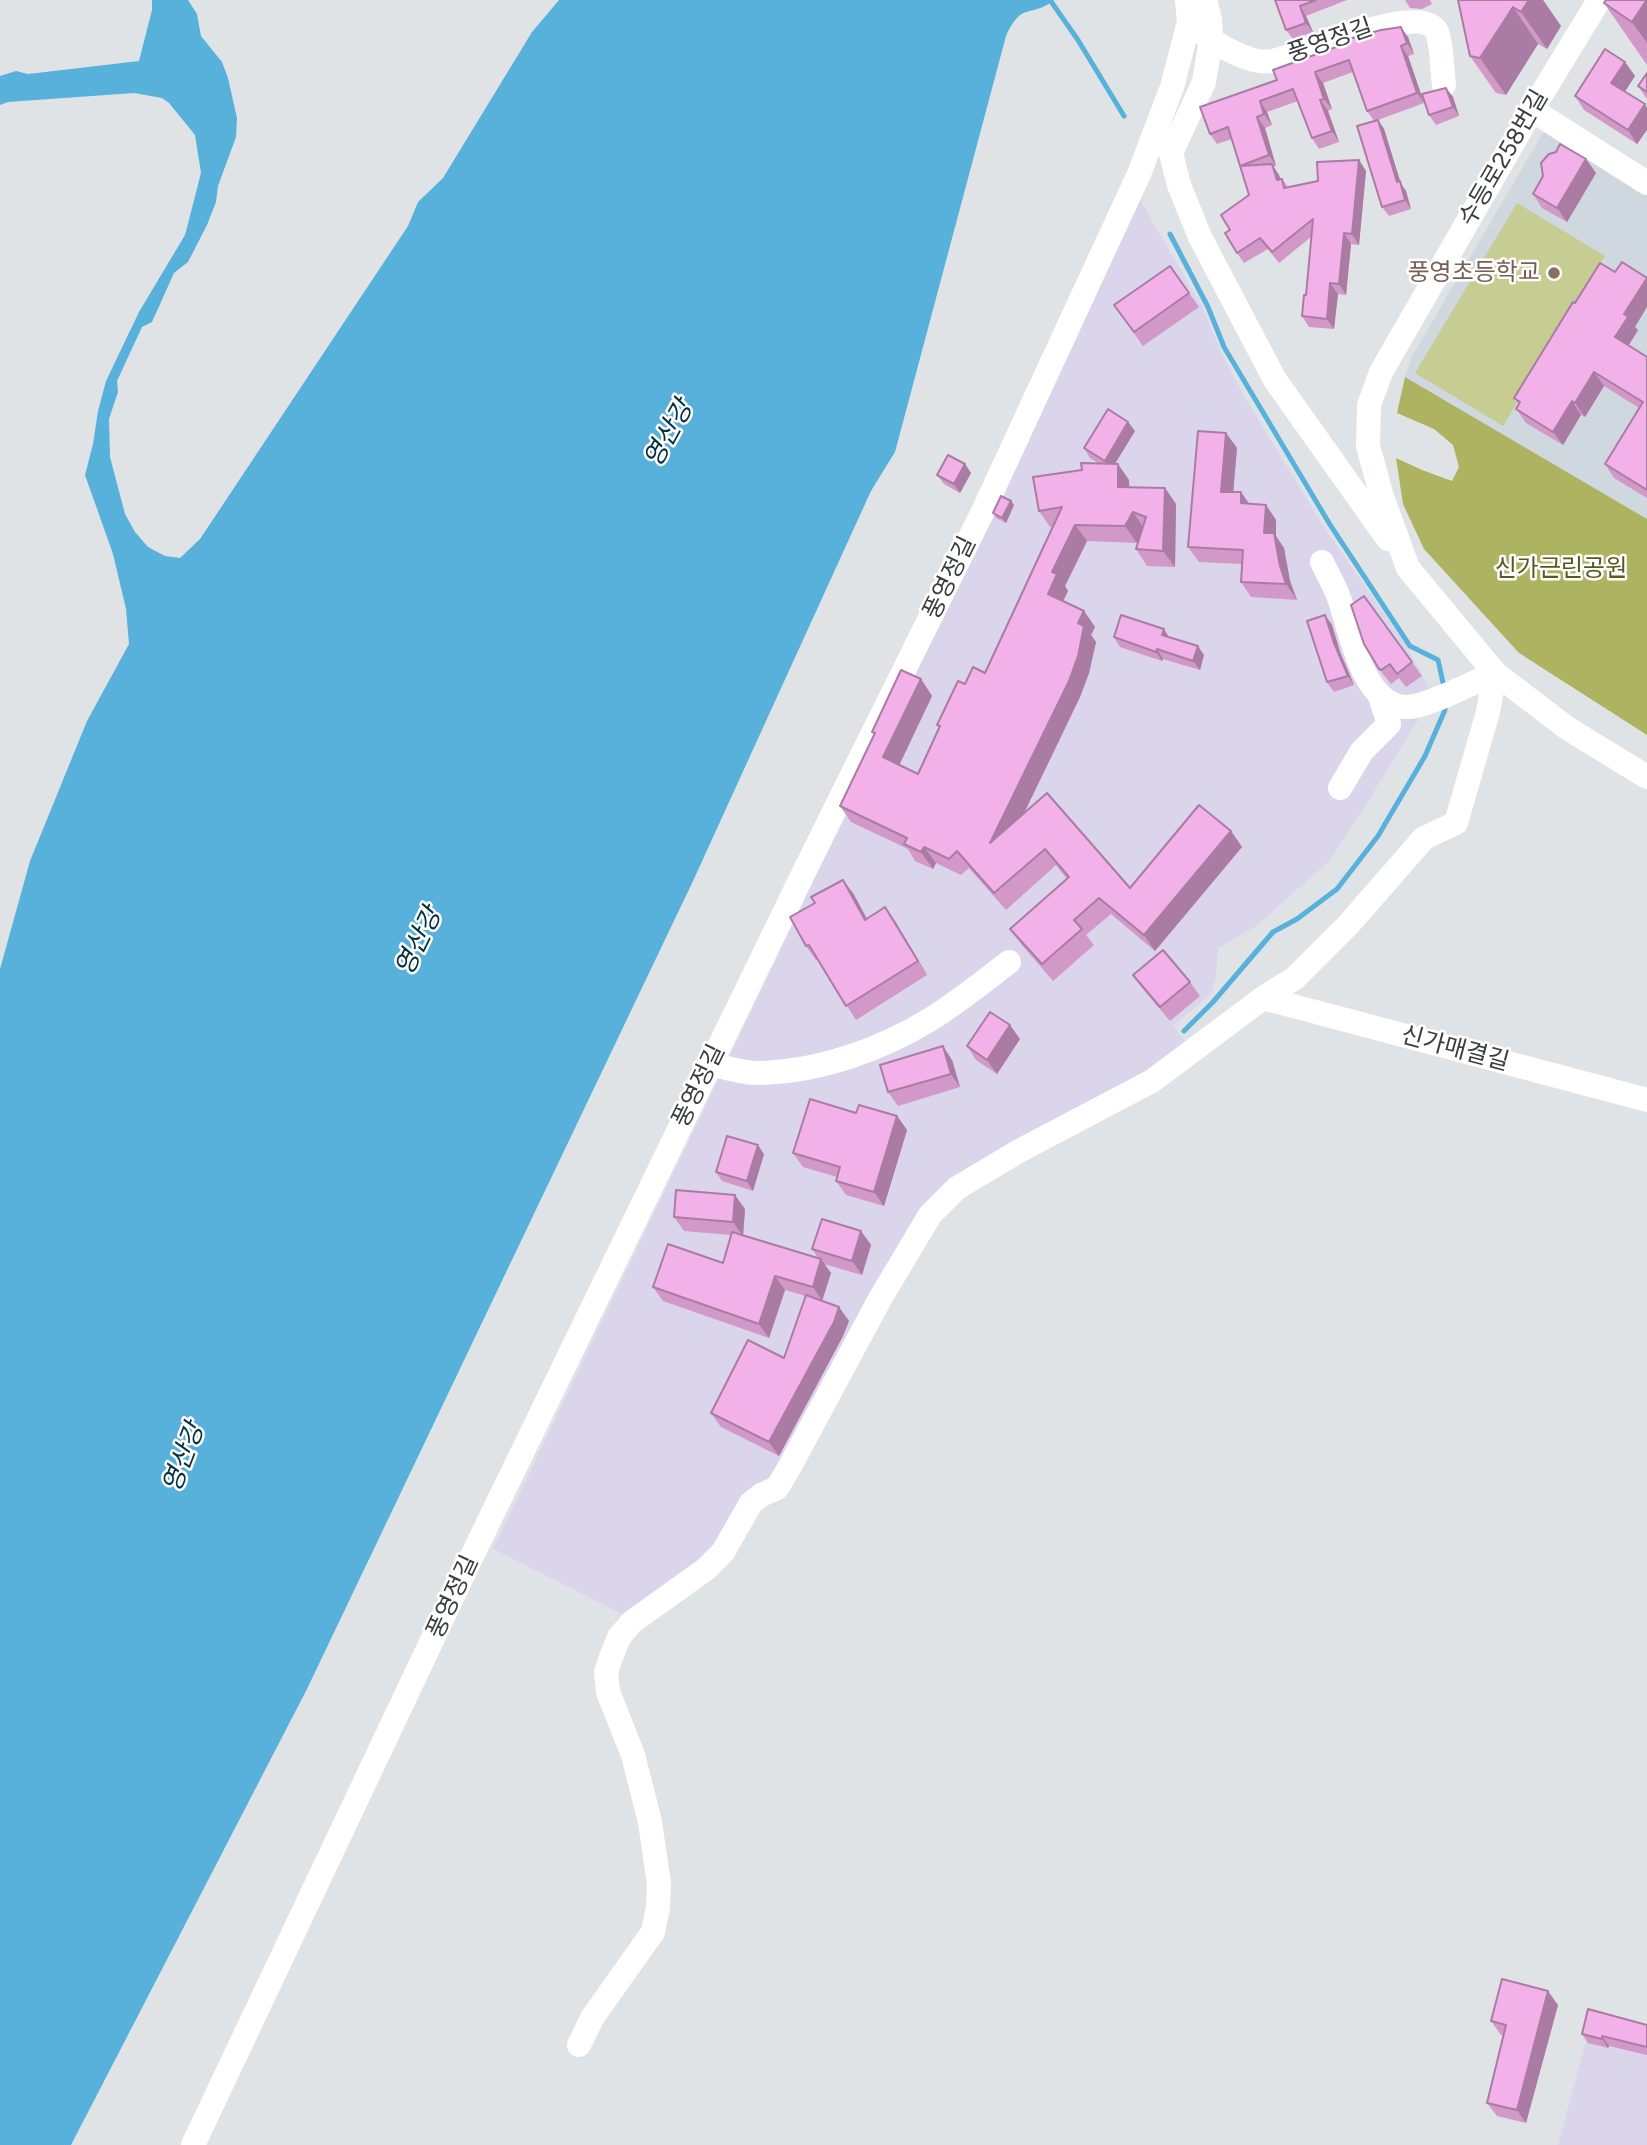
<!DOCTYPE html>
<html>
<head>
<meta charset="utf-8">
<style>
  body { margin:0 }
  canvas { display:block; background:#e0e3e5 }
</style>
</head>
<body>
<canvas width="1647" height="2145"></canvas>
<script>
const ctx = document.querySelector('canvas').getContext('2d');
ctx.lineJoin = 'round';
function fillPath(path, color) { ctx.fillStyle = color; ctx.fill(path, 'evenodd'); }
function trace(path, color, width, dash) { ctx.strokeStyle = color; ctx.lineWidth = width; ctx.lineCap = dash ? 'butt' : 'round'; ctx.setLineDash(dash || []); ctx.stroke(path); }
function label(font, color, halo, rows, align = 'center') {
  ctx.font = font + ' Figtree,"Noto Sans KR",sans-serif'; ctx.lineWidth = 5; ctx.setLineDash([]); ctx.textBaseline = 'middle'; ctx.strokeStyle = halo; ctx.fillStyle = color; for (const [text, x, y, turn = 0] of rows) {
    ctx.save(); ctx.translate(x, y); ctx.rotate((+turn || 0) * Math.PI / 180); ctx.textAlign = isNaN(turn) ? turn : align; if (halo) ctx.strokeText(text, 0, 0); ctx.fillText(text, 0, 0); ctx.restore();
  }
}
fillPath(new Path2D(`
  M1547,126L1647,190V519L1405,377L1412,356Z`), '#cfd8df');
fillPath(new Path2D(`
  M1140,200L1203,308L1220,350L1243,394L1324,527L1408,648L1430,690L1421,714L1364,808L1329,861L1256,926L1218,948L1216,977L1211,994L1173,1026L1189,1046L954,1184L793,1448L719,1549L628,1617L493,1549Z
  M1593,2016L1647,2030V2145H1558Z`), '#dad5eb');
fillPath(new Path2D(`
  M1517,203L1605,256L1503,426L1415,373Z`), '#c6cc92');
fillPath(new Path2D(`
  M1405,377L1647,519V735L1519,653L1424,549L1403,504L1396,458L1422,470L1452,481L1459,467L1453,445L1434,429L1397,413Z`), '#adb361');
fillPath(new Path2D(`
  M152,0H188L197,14L201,36L222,62L228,78L237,118L236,137L218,186L216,202L207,225L188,262L174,273L152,322L142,327L117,381L118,392L109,419L110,457L125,514L135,532L148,547L165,556L180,558L200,539L408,226L418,202L443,178L532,32L559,0H1054C1030,19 1023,0 1006,36L895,452L871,491L693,881L307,1689L71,2145H0V969L30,861L87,721L129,644L126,609L113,554L85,475L93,444L98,411L106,381L139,312L185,235L201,173L195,135L169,103L162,98L134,93L8,102L0,105V76L16,71L28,74L139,61L152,10Z`), '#57b1db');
trace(new Path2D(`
  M1050,0L1078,40L1124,116
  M1170,234L1208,307L1224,347L1329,523L1410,646L1438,660L1444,687
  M1184,1031L1213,1002L1273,932L1297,919L1337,889L1378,836L1425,756L1445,710V704`), '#57b1db', 5);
trace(new Path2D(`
  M1205,0L1210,20L1211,40L1204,82L1171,153L1179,185L1200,237L1275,380L1388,539
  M1599,0L1532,110L1381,372L1369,405L1368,446L1382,497L1408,568L1495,673L1567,728L1647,777
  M1200,31C1217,45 1250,65 1272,61C1302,56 1421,0 1437,32C1442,45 1442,70 1444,85
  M1532,110L1647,183
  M1340,788L1362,751L1389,724L1380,697
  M1263,998L1647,1100
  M710,1064C727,1068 746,1074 763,1073C821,1071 882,1049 931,1019C958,1002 984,981 1009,962
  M579,2045L592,2018L653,1932L658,1907L659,1884L650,1822L633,1755L608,1692L606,1672L611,1657L619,1637L632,1622L706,1569L723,1552L751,1503L761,1495L777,1488L789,1468L881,1297L930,1215L957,1188L1019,1151L1152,1081L1263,998L1295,978L1348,925L1424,838L1456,823L1488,712L1495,673C1474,682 1424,709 1404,707C1362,702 1351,633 1340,601C1336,588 1328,575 1322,562
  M193,2145L470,1560L803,874L984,509L1139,174L1172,87L1189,22L1187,0`), '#fff', 24);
fillPath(new Path2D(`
  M1275,0H1347L1306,16L1313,32L1293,39L1286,30Z
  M1405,0H1430L1432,4L1422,9L1410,8Z
  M1458,0H1543L1561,26L1547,49L1538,44L1506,95L1496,93L1470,56Z
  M1647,0V65L1604,3Z
  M1408,37L1414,54L1408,56L1424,103L1378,120L1384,129L1401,184L1406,191L1411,209L1389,216L1382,207L1374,121L1367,111L1353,72L1323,83L1332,109L1328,111L1339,142L1319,149L1312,138L1298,101L1267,112L1272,125L1265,128L1276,166L1273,167L1279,175L1281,179H1282L1288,187L1318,181L1359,160L1366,171L1359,245L1351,244L1346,295L1338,294L1334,329L1309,327L1302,316L1306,295L1311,237L1279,263L1268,249L1244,263L1237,253L1230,230L1249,195L1232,139L1217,144L1210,134L1200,107Z
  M1625,62L1635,76L1625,92L1647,108V130L1637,144L1584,110L1575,96Z
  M1647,73V99L1638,86Z
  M1446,88L1453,97L1459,116L1436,125L1429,115Z
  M1556,152L1586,159L1596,173L1567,222L1542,208L1533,194Z
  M1170,266L1199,307L1143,346L1114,305Z
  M1615,272L1635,327L1638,330L1629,345L1647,357V498L1614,478L1605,464L1639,408L1604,386L1585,417L1581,415L1563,445L1526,423L1516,409L1519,404L1514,398L1575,303Z
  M1135,431L1115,464L1129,480V487L1165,488L1176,504L1175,567L1147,566L1136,549L1140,536L1137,543L1087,541L1065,586L1068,591L1063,601L1084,611L1095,627L1091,635L1096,642L1089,673L1080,697L1024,813L1130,888L1231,831L1242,847L1155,951L1111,914L1086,935L1094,945L1053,981L1022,945L1010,929L1067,879L1056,865L1006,910L969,868L961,875L936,863L933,869L915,861L908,849L851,822L840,806L874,735L872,732L921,679L932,696L899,765L918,774L939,728L937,725L965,684L985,673L1053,526L1050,527L1039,511L1082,470L1100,464L1090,458L1084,448Z
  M1226,433L1237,448L1233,492H1241L1249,504L1266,505L1276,520V536L1284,548L1290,581L1297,600L1251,597L1241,582L1242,564L1199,562L1188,547Z
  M965,464L971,473L960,493L944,484L937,475Z
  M1011,501L1014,505L1006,523L996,518L993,513Z
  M1364,596L1422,676L1406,687L1399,678L1391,684L1379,669Z
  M1325,615L1332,625L1340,652L1354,685L1334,692L1327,682Z
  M1164,629L1169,638L1204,655L1200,670L1163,659L1162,661L1120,647L1114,637Z
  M853,893L867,919L895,921L927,975L856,1020L818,960H816L806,946Z
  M1133,975L1190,982L1200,996L1170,1021L1143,989Z
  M1020,1039L997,1074L976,1060L967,1046Z
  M952,1060L960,1087L898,1106L888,1092Z
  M856,1113L897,1116L907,1130L884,1206L846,1195L836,1181L837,1177L803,1167L793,1153Z
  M764,1154L753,1191L722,1181L716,1172Z
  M745,1209L743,1236L819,1259L812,1249L861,1231L871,1245L862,1275L824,1264L831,1273L822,1301L849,1321L843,1336L779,1456L721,1427L711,1413L784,1358L806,1296L785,1290L769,1338L663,1301L653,1287L723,1263L731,1235L684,1231L674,1217Z
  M1558,2005L1526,2123L1497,2116L1487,2103L1503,2035H1501L1491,2021Z
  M1647,2025V2055L1609,2046L1608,2048L1588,2043L1582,2034Z`), '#d198c8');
fillPath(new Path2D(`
  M1528,0H1543L1561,26L1547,49L1521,12Z
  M1646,1L1647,3V43L1632,22Z
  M1300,6L1306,16L1313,32L1306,23Z
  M1513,7L1538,44L1506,95L1480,58Z
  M1401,27L1408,37L1414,54L1407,43Z
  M1401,46L1408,56L1424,103L1417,93Z
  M1625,62L1635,76L1621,97L1611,83Z
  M1315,72L1323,83L1332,109L1324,99Z
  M1446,88L1453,97L1459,116L1453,107Z
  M1320,100L1328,111L1339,142L1332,131Z
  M1260,101L1267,112L1272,125L1264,114Z
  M1645,104L1647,108V130L1637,144L1628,130Z
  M1257,117L1265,128L1276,166L1269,155Z
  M1378,120L1384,129L1401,184L1406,191L1411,209L1405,200L1397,182Z
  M1586,159L1596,173L1567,222L1557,208Z
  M1359,160L1366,171L1359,245L1352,234Z
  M1272,164L1279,175L1284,190L1277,180Z
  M1344,233L1351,244L1346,295L1339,284Z
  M1647,278V307L1635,327L1638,330L1625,351L1615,337L1624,314Z
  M1330,283L1338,294L1334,329L1327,319Z
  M1594,372L1604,386L1585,417L1575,403Z
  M1572,401L1581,415L1563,445L1553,432Z
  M1128,422L1135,431L1111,470L1105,461Z
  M1226,433L1237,448L1232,507L1221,492Z
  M965,464L971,473L960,493L954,484Z
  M1118,464L1129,480L1130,504L1118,487Z
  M1165,488L1176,504L1175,567L1163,551Z
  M1241,492L1252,508L1241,503Z
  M1011,501L1014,505L1006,523L1002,518Z
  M1266,505L1276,520V536L1284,548L1290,581L1297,600L1286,584L1264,533Z
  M1133,512L1144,528L1137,543L1125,526Z
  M1075,525L1087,541L1065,586L1068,591L1059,610L1048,594L1052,572Z
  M1084,611L1095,627L1091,635L1096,642L1089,673L1080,697L1002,859L990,843L1078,623Z
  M1325,615L1332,625L1340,652L1354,685L1348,676L1334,643Z
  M1164,629L1170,639L1162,635Z
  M1198,646L1204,655L1200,670L1193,661Z
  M1157,649L1163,659L1162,661L1156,652Z
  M921,679L932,696L895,774L883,757Z
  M1231,831L1242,847L1155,951L1144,935Z
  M924,847L936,863L933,869L921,852Z
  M843,880L853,893L875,934L865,920Z
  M885,907L895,921L927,975L918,961Z
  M1010,1025L1020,1039L997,1074L987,1060Z
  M943,1046L952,1060L960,1087L951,1074Z
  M897,1116L907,1130L884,1206L874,1192Z
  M758,1145L764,1154L753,1191L747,1181Z
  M735,1195L745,1209L743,1236L733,1222Z
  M861,1231L871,1245L862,1275L852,1261Z
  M821,1259L831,1273L822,1301L813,1287Z
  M775,1276L785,1290L769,1338L759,1324Z
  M839,1307L849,1321L843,1336L779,1456L769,1442Z
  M1548,1991L1558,2005L1526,2123L1517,2110Z
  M1602,2036L1609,2046L1608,2048L1602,2039Z`), '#aa7ca3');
const building = new Path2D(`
  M1275,0H1316L1300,6L1306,23L1286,30Z
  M1458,0H1529L1521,12L1513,7L1480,58L1470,56Z
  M1606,0H1647V2L1646,1L1632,22L1604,3Z
  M1401,27L1407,43L1401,46L1417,93L1367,111L1349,60L1315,72L1324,99L1320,100L1332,131L1312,138L1293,89L1260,101L1264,114L1257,117L1269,155L1240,166L1272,164L1277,180L1282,179L1284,188L1318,181L1317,162L1359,160L1352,234L1344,233L1339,284L1330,283L1327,319L1302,316L1304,295H1306L1313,219L1272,252L1260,238L1237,253L1225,233L1230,230L1221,215L1249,195L1228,127L1210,134L1200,107L1277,80L1273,70L1336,47L1334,43L1381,30Z
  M1605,49L1625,62L1611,83L1645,104L1628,130L1575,96Z
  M1647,73V92L1638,86Z
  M1446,88L1453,107L1429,115L1422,94Z
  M1378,120L1397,182L1400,181L1405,200L1382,207L1357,126Z
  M1560,144L1586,159L1557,208L1533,194L1543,176L1541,163L1549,154L1556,152Z
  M1622,262L1647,278L1624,314L1628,317L1615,337L1647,357V490L1605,464L1643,402L1594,372L1575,403L1572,401L1553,432L1516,409L1520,402L1514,398L1573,302L1575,303L1600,263L1615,272Z
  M1170,266L1189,293L1134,332L1114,305Z
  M1108,409L1128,422L1105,461L1084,448Z
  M1198,431L1226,433L1221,492H1241V503L1266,505L1264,533H1274L1280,566L1286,584L1241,582L1243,550L1188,547Z
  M948,455L965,464L954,484L937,475Z
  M1081,463L1118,464V487L1165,488L1163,551L1136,549L1146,517L1133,512L1125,526L1075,525L1052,572L1057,574L1048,594L1084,611L1078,623L1084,626L1078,656L1069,681L990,843L1047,793L1130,888L1199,805L1231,831L1144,935L1099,898L1074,920L1082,929L1042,964L1010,929L1069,877L1045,849L994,893L957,851L949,859L924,847L921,852L904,844L907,838L840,806L875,733L872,732L901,670L921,679L883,757L918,774L940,726L937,725L958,681L965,684L973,667L985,673L1062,507L1039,511L1033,477L1082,470Z
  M1001,496L1011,501L1002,518L993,513Z
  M1364,596L1412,662L1397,674L1390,664L1381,670L1379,669L1364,644L1351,605Z
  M1121,615L1164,629L1162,635L1198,646L1193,661L1157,649L1156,652L1114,637Z
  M1325,615L1334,643L1348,676L1327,682L1307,621Z
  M843,880L865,920L885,907L918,961L846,1006L809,945L806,946L790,917L815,903L811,897Z
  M1163,950L1190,982L1160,1007L1133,975Z
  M990,1012L1010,1025L987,1060L967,1046Z
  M943,1046L951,1074L888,1092L880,1065Z
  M810,1099L856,1113L859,1105L897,1116L874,1192L836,1181L840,1167L793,1153Z
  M727,1136L758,1145L747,1181L716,1172Z
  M676,1190L735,1195L733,1222L674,1217Z
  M822,1219L861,1231L852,1261L812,1249Z
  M732,1232L821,1259L813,1287L775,1276L759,1324L653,1287L668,1244L723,1263Z
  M806,1295L839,1307L834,1322L769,1442L711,1413L748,1340L784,1358Z
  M1502,1979L1548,1991L1517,2110L1487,2103L1506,2025L1491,2021Z
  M1588,2009L1647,2025V2047L1602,2036V2039L1582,2034Z`);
fillPath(building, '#f3b1e9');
trace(building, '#aa7ca3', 2);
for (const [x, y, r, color] of [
  [1554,273,7,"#8d6e63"]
]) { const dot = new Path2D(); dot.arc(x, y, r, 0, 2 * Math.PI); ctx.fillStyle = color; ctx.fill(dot); trace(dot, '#fff', 2.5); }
label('24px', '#3b3c3d', '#fff', [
  ["풍영정길",1330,41,-19],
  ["수등로258번길",1504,158,-60],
  ["풍영정길",950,578,-64],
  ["신가매결길",1455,1049,15],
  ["풍영정길",699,1086,-64],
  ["풍영정길",453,1597,-65]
]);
label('24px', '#785e54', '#fff', [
  ["풍영초등학교",1540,273]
], 'right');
label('24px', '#565a1e', '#fff', [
  ["신가근린공원",1561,569]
]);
label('italic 26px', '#053041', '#fff', [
  ["영산강",669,434,-61],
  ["영산강",419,942,-64],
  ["영산강",184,1458,-69]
]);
</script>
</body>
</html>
